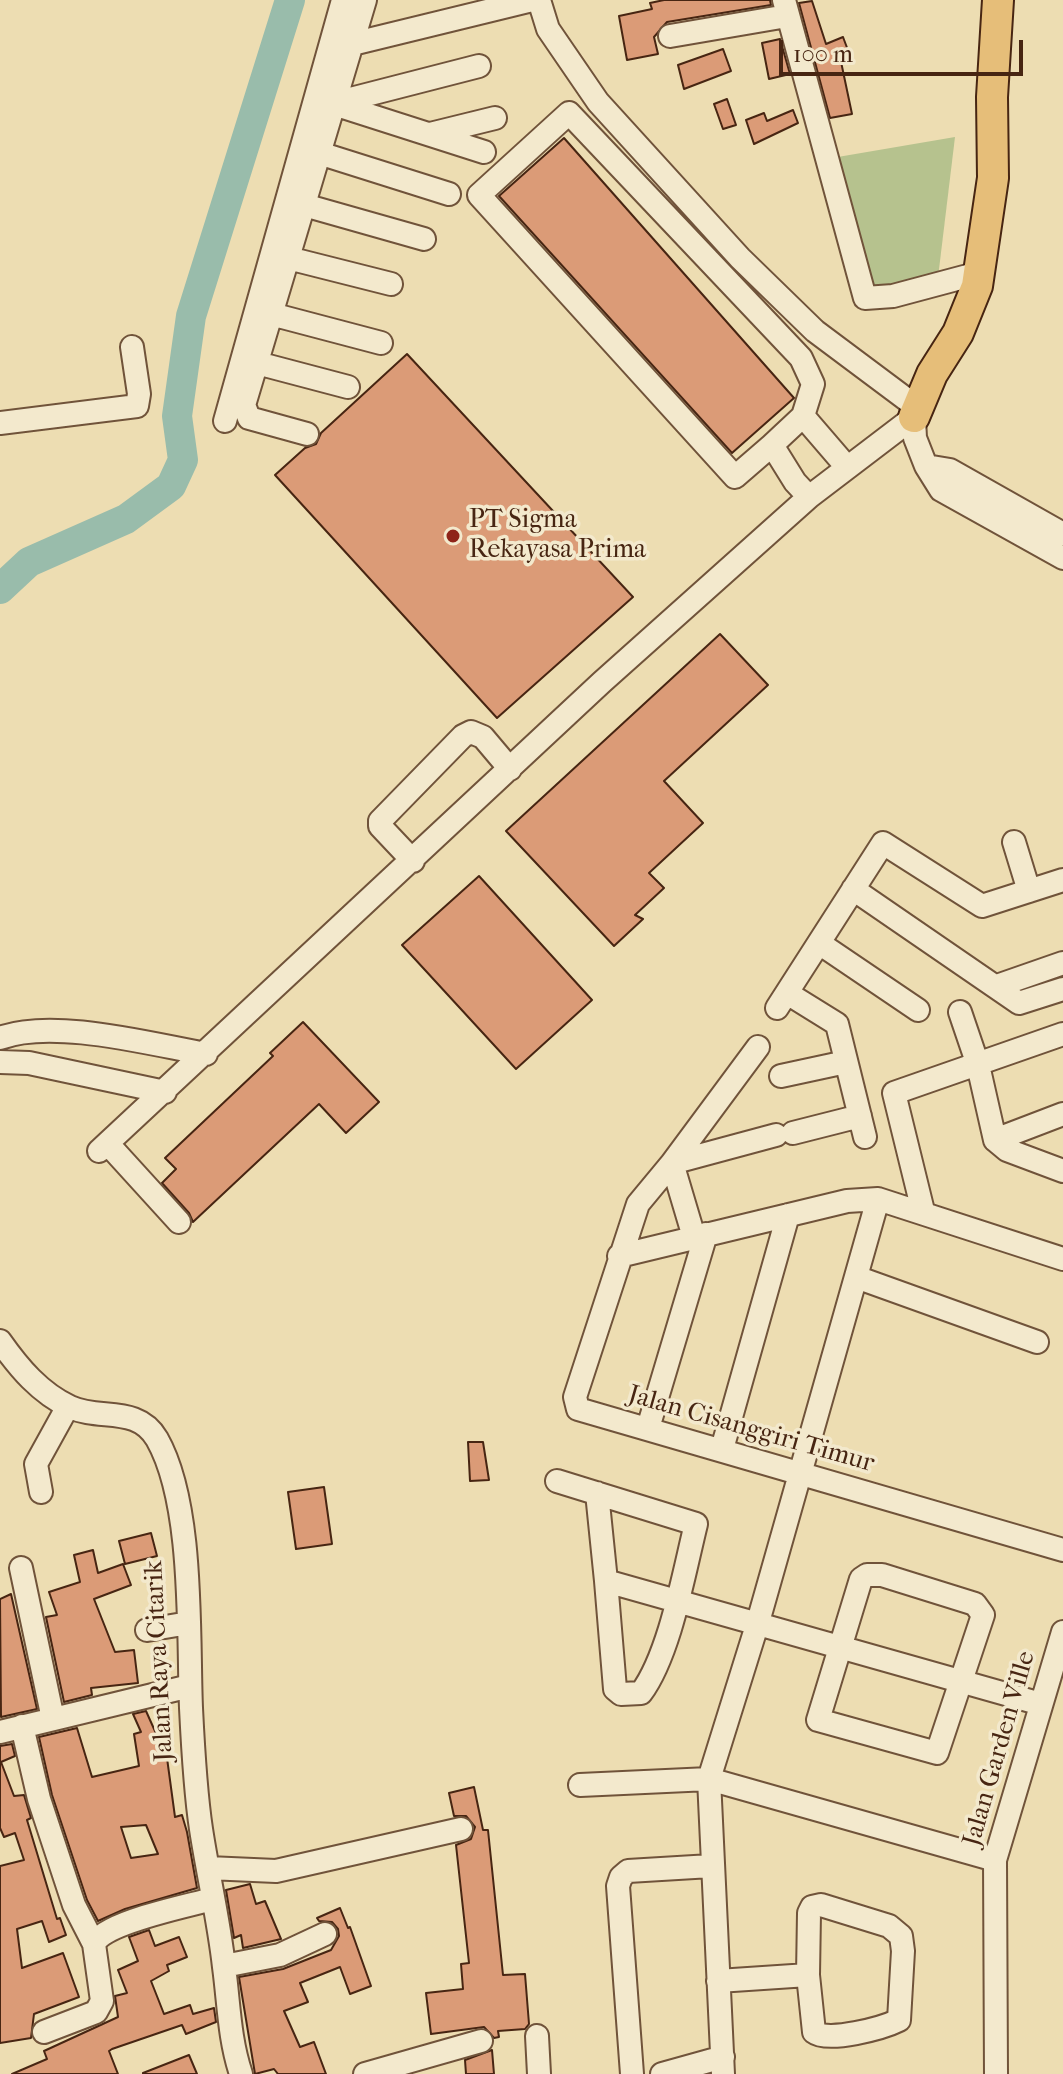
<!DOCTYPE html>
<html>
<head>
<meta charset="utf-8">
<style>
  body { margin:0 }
  #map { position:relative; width:1063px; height:2074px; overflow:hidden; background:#edddb2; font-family:"IM FELL French Canon",serif }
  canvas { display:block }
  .scale { position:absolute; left:779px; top:40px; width:244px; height:36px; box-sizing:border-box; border:4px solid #472512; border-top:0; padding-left:10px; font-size:24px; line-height:28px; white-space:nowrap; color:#472512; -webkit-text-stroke:6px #f3e9cd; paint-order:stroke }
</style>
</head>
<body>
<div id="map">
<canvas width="1063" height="2074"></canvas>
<div class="scale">100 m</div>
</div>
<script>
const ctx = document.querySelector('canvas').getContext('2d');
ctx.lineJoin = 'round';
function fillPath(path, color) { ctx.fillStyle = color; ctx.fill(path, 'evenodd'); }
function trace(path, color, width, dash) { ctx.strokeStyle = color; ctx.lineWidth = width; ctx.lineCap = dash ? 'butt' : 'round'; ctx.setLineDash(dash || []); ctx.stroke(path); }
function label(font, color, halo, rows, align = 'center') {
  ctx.font = font + ' "IM FELL French Canon",serif'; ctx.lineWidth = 7; ctx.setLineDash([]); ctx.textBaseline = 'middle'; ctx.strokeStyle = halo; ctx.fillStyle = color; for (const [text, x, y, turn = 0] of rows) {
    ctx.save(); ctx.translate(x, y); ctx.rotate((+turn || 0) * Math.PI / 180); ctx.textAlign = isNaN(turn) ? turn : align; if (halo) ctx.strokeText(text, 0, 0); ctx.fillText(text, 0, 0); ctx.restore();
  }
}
fillPath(new Path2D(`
  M955,137L936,294L855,304L826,159Z`), '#b6c28e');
trace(new Path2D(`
  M0,589L29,562L126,519L171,486L183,460L177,416L191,316L290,0`), '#99bcab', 30);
const building = new Path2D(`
  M664,0H770L771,5L667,22L654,37L658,54L627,60L619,16L652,9L650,3Z
  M812,1L826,44L843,37L849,53L840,57L852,114L830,118L799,3Z
  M780,39L790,74L769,79L762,43Z
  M723,49L731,71L684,89L678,65Z
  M727,99L736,125L723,129L714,104Z
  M793,110L798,123L754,144L746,120L764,113L767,121Z
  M564,138L794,398L732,453L499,196Z
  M407,354L633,597L497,718L275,475L305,448L316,444L321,433Z
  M720,634L768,685L664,781L703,823L649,873L664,888L635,915L643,919L614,946L506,831Z
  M479,876L592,1000L516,1069L402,945Z
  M303,1022L379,1102L346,1133L319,1104L193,1222L189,1213L162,1183L176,1169L165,1158L273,1056L270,1053Z
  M468,1442H483L489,1480L470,1481Z
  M324,1487L332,1544L296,1549L288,1492Z
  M151,1533L157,1556L125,1564L119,1541Z
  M93,1550L98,1573L123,1564L131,1585L94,1599L115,1652L134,1650L138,1683L91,1688L92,1695L64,1702L46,1617L57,1615L49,1592L80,1582L74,1555Z
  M11,1594L37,1709L1,1717L0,1599Z
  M146,1711L167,1758L175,1817L182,1815L187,1832L197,1888L125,1909L98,1921L87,1900L52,1795L39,1737L77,1728L92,1777L139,1766L134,1734L141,1732L133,1714ZM146,1825L158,1854L131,1858L121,1827Z
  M12,1744L15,1756L1,1762L14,1796L24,1795L31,1818L27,1820L57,1919L60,1918L66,1935L49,1942L42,1921L17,1929L22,1968L63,1953L79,1997L34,2014L31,2038L0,2043V1866L24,1860L15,1833L4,1837L0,1828V1746Z
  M474,1787L483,1830H488L503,1975L525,1974L529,2024L525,2029L498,2031L499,2037L494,2038L484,2027L431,2034L426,1993L463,1989L461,1964L469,1963L456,1845L471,1839L475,1827L466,1816H454L449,1793Z
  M250,1884L256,1904L265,1901L281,1939L243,1948L241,1935L234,1938L226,1890Z
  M340,1908L348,1928L350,1927L371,1986L350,1994L340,1967L300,1983L308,2002L284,2011L300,2047L314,2042L326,2074H278L274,2069L255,2074L239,1977L283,1969L331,1950L339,1936L338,1929L332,1922L319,1921L317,1918Z
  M149,1930L155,1946L179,1937L187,1957L167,1965L169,1971L151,1981L164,2014L190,2005L193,2014L214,2008L216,2022L186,2034L182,2025L112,2049L109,2051L118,2074H12L47,2059L44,2051L118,2017L115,1996L127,1993L118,1970L138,1961L129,1937Z
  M492,2050L494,2074H466L465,2060Z
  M189,2055L197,2074H143V2073Z`);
fillPath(building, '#db9b77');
trace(building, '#472512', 2);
const minor = new Path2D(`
  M539,0L548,29L598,102L740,258L815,331L918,408
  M784,0L865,298L893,296L979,273
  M670,36L787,16
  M352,44L532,0
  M335,103L479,66
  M334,104L484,152
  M430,134L495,118
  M319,153L449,194
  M304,205L424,239
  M288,258L391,284
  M271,314L381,343
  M257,363L348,387
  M914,417L915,438L926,466
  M225,421L343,0
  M0,423L137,406L139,394L132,347
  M307,434L249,418L244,405L365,0
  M772,445L735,477L479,195L569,113L801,358L813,384L803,416
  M809,497L795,482L772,445L803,416L846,466
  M1063,534L950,470L926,466L941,490L1063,558
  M1014,842L1029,891
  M413,861L380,826V821L463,736L471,732L483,737L510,769
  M853,889L1019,1003L1063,989
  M819,943L918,1010
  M997,986L1063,963
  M787,993L837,1024L865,1137
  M777,1008L883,843L982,906L1063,880
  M960,1012L978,1065L995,1140L1007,1150L1063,1171
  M0,1038C52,1018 150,1044 206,1054
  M0,1062L29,1063L165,1092
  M781,1076L846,1062
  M793,1133L860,1116
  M995,1140L1063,1114
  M108,1144L179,1222
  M99,1151L602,682L809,497L914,417
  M672,1163L758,1047
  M672,1163L776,1135
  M923,1211L894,1093L1063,1034
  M694,1237L672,1163L638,1204L575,1397L578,1409L1063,1550
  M619,1256L847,1201L878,1199L1063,1259
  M856,1277L1037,1342
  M0,1341C19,1368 40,1393 70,1407C100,1421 137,1405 157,1439C194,1504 188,1634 191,1708C193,1749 195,1789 201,1829C208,1875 219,1921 224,1967C229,2004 229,2038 241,2074
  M648,1428L706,1234
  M722,1449L788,1215
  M557,1481L696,1524C684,1572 670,1654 641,1693L621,1694L615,1689L606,1581L1041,1704
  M41,1492L36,1464L68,1406
  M597,1493L606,1581
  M21,1568L53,1719
  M867,1575H882L975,1604L983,1615L937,1753L818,1720L861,1579Z
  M147,1630L189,1623
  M22,1726L39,1799L74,1905L94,1944
  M0,1732L190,1686
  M580,1785L709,1779L995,1860
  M208,1868L276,1871L461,1829
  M821,1905L889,1926L901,1936L903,1951L899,2020C883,2028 828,2043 814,2032L808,1975L809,1913L812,1907Z
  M224,1966L280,1955L325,1934
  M718,1981L808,1975
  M44,2032L96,2012L102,2001L94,1944C104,1922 188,1906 212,1899
  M537,2036L539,2074
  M365,2074L481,2041
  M632,2074L618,1886L621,1877L628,1871L711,1866
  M662,2074L723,2057
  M723,2074L709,1779L758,1622L878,1199
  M996,2074L995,1860L1063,1632`);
const major = new Path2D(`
  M914,417L932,374L958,333L977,286L993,178L992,97L998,0`);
trace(minor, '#70533a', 26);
trace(major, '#472512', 34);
trace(minor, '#f3e9cd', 22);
trace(major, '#e6be79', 30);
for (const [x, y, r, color] of [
  [453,536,8,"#8f2418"]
]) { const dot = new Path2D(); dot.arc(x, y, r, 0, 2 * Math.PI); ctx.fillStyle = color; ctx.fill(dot); trace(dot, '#f3e9cd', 3); }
label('26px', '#472512', '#f3e9cd', [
  ["PT Sigma",469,521],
  ["Rekayasa Prima",469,551]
], 'left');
label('26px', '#472512', '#f3e9cd', [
  ["Jalan Cisanggiri Timur",751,1430,16],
  ["Jalan Raya Citarik",160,1661,-93],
  ["Jalan Garden Ville",1000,1749,-74]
]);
</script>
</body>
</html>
